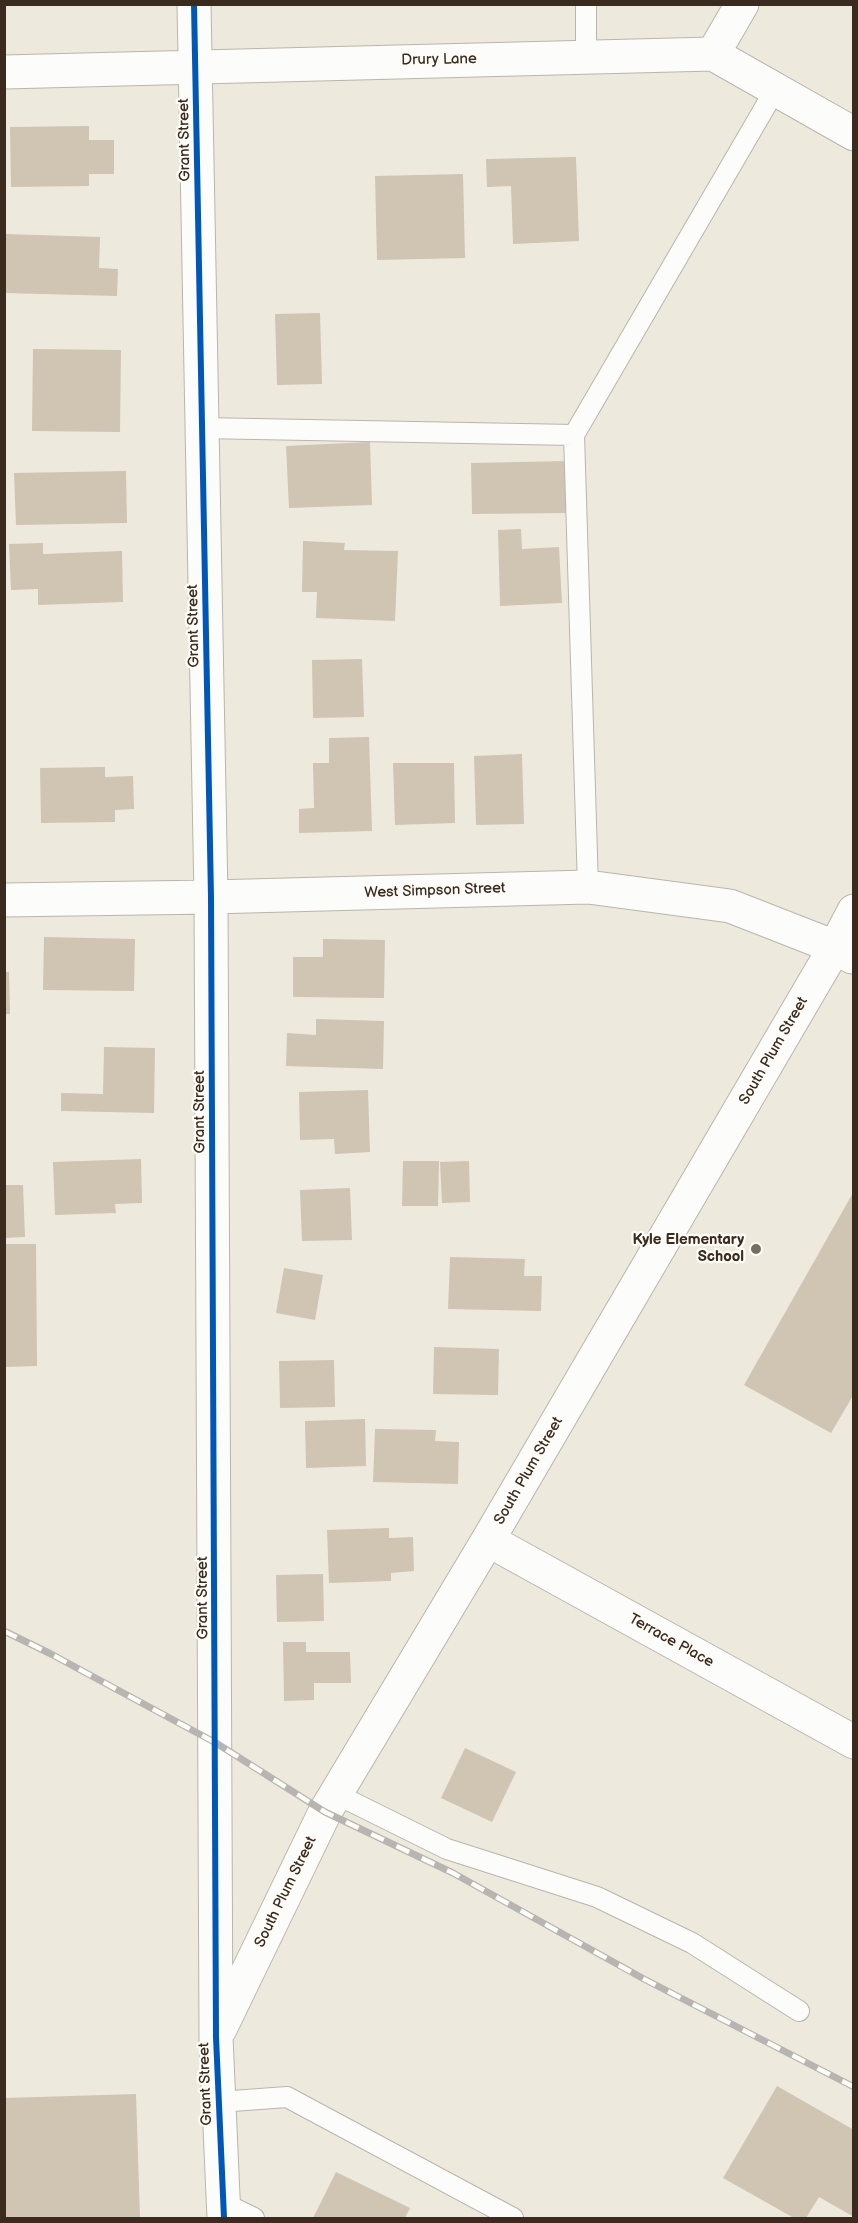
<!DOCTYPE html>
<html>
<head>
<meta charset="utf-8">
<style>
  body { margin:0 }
  #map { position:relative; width:858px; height:2223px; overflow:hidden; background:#edeadd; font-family:"Balsamiq Sans",sans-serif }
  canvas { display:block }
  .frame { position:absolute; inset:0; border:6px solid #3b2a1e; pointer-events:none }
</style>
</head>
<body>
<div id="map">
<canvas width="858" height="2223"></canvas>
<div class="frame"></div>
</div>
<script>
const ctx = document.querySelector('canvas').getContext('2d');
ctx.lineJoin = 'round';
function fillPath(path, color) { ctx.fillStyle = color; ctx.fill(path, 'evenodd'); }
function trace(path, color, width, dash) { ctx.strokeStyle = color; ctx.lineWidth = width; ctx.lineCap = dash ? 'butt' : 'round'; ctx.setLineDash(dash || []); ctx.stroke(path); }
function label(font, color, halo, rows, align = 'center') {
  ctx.font = font + ' "Balsamiq Sans",sans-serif'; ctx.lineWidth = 4.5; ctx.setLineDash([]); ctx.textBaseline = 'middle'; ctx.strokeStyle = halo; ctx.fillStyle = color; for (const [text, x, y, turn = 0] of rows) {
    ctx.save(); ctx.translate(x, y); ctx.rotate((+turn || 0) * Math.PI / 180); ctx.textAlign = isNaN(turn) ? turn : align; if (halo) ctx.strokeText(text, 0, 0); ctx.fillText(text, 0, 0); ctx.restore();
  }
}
fillPath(new Path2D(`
  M89,126V140H114V174H89V186L11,187L10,127Z
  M576,157L579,241L513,244L511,186L487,187L486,159Z
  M463,174L465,258L377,260L375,176Z
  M6,234L100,237L99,268L118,269L117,296L4,293Z
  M320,313L322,384L277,385L275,314Z
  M33,349L121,350L120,432L32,431Z
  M370,442L372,505L289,508L286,446Z
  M568,461L569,513L472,514L471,463Z
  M126,471L127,523L16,525L14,473Z
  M521,529L522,549L559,547L562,603L500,606L498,530Z
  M303,541L345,543L344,550L398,551L395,621L316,618L317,592H302Z
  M43,543V554L122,551L123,602L38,605V589L11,590L9,544Z
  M362,659L364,717L313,718L312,660Z
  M369,737L372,831L299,833V809L314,808L313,763H329V738Z
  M522,754L524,824L476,825L474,756Z
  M393,763H454L455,823L395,825Z
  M105,767V777L133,776L134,809L115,810V822L41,823L40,768Z
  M44,937L135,939L134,991L43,990Z
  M323,939L385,940L384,998L293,997V957H323Z
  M5,972H9L10,1014H5Z
  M316,1019L384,1021L383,1069L286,1066L287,1033L316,1035Z
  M104,1047L155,1048L154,1113L61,1111V1093L103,1094Z
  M368,1090L370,1152L335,1154L334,1139L300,1140L299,1092Z
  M141,1159L142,1203L115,1204L116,1213L55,1215L53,1162Z
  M403,1161H439L438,1206H402Z
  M469,1161L470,1202L442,1203L440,1162Z
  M4,1185H23L25,1237L4,1238Z
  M350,1188L352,1240L302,1241L300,1190Z
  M854,1191V1394L831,1433L744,1385Z
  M4,1244H36L37,1366L4,1367Z
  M450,1257L525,1259L524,1276H542L541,1311L448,1309Z
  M284,1268L323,1275L315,1320L276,1313Z
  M434,1347L499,1349L498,1395L433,1394Z
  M334,1360L335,1407L280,1408L279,1361Z
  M365,1419L366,1466L306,1468L305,1421Z
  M375,1429L436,1430L435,1441L459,1442L458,1484L373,1482Z
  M389,1528V1538L413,1537L414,1571L391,1573V1581L329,1583L327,1530Z
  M323,1574L324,1621L277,1622L276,1575Z
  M283,1642H306V1652H350L351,1683H314V1700L284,1701Z
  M465,1748L516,1772L492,1822L441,1798Z
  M777,2086L854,2130V2217L819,2197L806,2218H794L723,2178Z
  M136,2094L140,2218H4V2098Z
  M336,2172L410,2208L405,2218H313Z`), '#d0c4b3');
const lane = new Path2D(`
  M586,57V4
  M202,428L574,435L775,90
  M574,435L588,887
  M336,1794L447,1849L597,1897L692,1943L799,2011
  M219,2102L287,2097L513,2218
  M223,2203L254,2218`);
const street = new Path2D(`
  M194,4L211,897L216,2037L224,2218
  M713,54L742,4
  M4,72L713,54L854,134
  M4,900L211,897L588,887L730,906L835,947L852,957
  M488,1540L854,1742
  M220,2029L325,1812L488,1540L835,947L854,911`);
trace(lane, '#b9b5ac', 22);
trace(street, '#b9b5ac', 35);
trace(lane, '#fcfcfa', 20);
trace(street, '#fcfcfa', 33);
const rail = new Path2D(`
  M4,1631L51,1654L216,1743L325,1812L453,1873L644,1979L854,2087`);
trace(rail, '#b7b4b1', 7);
trace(rail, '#fdfcf7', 4.5, [14]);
trace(new Path2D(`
  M194,4L211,897L216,2037L224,2218`), '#0057b8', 6);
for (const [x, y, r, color] of [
  [756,1249,6,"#796d61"]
]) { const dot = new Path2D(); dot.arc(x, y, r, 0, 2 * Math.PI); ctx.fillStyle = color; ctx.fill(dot); trace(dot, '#fdfcf7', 2); }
label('15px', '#3b2a1e', '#fdfcf7', [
  ["Drury Lane",439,60,-1],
  ["Grant Street",185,140,-91],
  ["Grant Street",194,626,-91],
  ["West Simpson Street",435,891,-2],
  ["South Plum Street",774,1051,-60],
  ["Grant Street",200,1112,-90],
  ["South Plum Street",529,1471,-60],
  ["Grant Street",203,1598,-90],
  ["Terrace Place",671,1641,29],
  ["South Plum Street",286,1892,-64],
  ["Grant Street",206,2084,-92]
]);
label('bold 15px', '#3b2a1e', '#fdfcf7', [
  ["Kyle Elementary",744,1240],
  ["School",744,1257]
], 'right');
</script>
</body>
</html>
